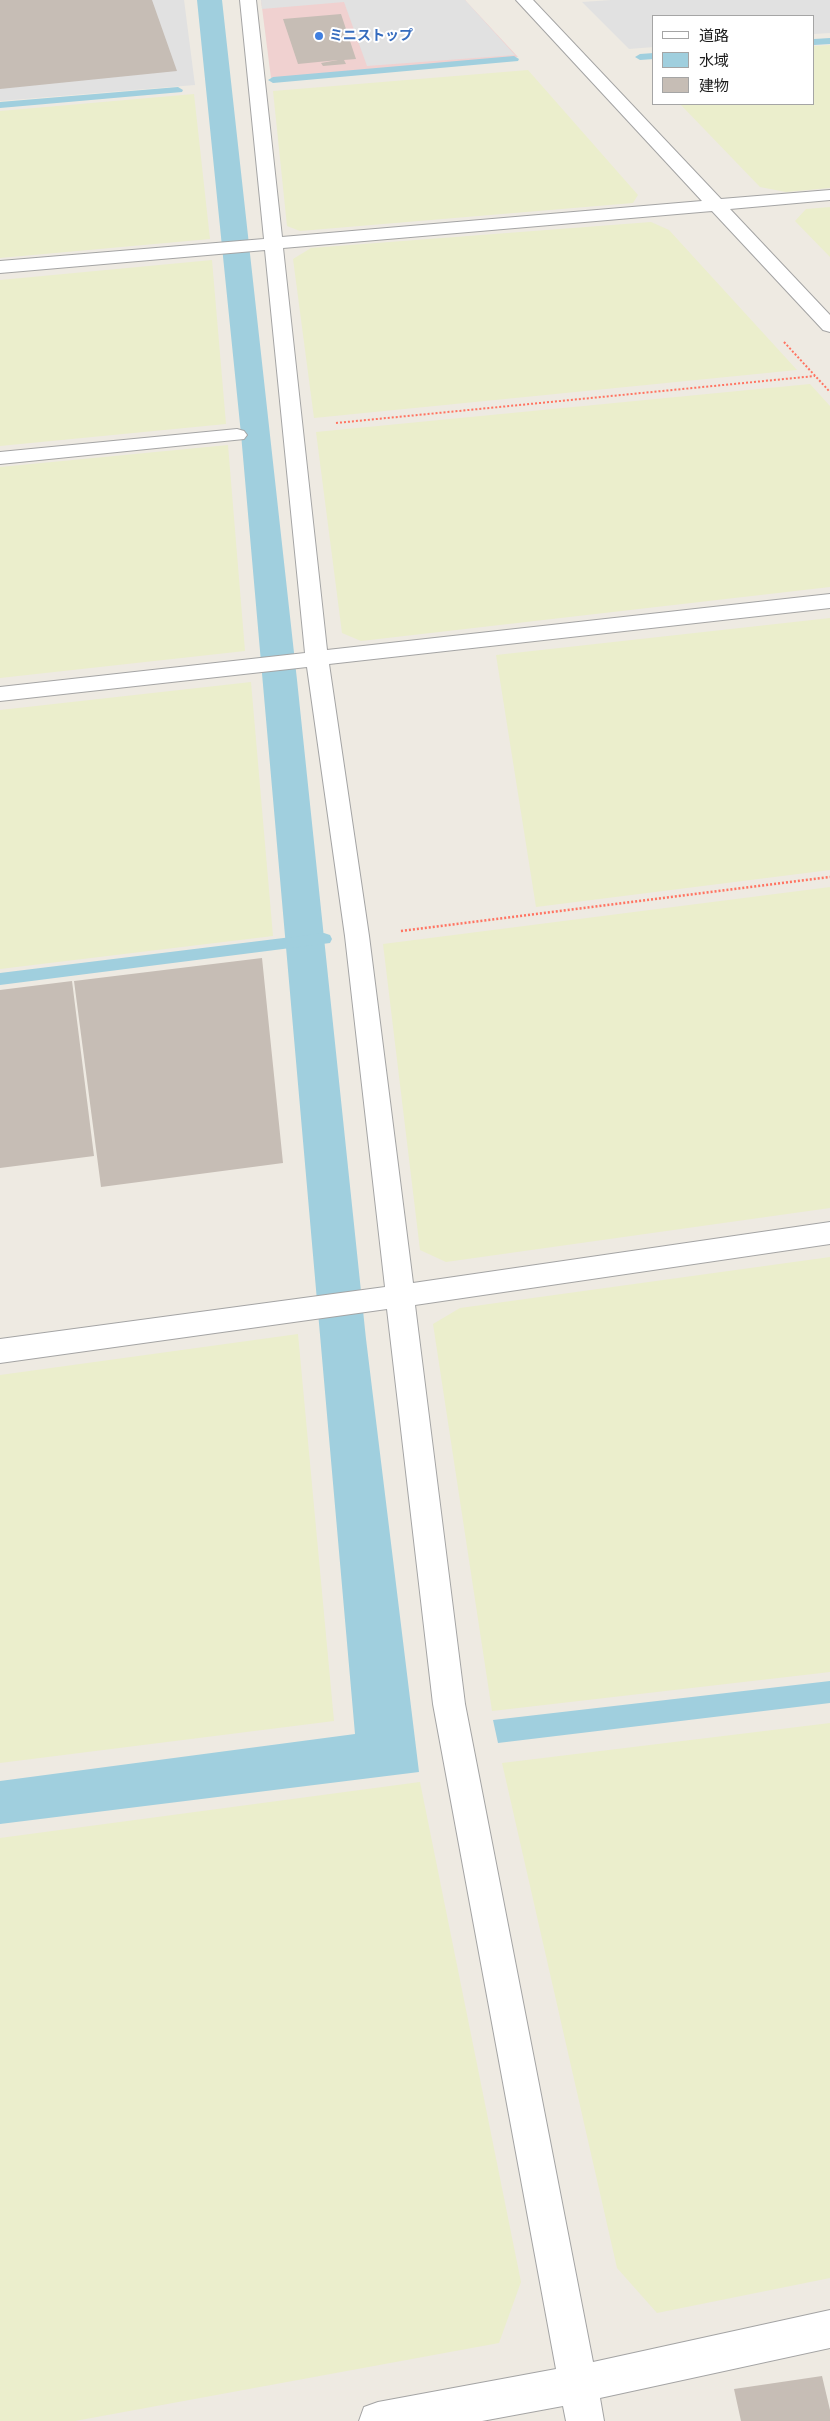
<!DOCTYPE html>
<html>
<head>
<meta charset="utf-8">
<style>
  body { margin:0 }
  #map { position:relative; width:830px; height:2421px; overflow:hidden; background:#eeeae2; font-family:"DejaVu Sans","Noto Sans JP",sans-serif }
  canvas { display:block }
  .legend { position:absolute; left:652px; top:15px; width:162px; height:90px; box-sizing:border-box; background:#fff; border:1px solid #a5a5a5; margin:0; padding:6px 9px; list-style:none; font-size:15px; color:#1d1d1d }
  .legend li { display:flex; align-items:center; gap:10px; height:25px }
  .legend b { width:25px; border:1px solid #a5a5a5 }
</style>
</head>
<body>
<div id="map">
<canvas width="830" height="2421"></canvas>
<ul class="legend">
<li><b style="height:6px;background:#fff"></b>道路</li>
<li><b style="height:14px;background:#a0cfde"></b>水域</li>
<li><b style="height:14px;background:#c6bdb5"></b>建物</li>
</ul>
</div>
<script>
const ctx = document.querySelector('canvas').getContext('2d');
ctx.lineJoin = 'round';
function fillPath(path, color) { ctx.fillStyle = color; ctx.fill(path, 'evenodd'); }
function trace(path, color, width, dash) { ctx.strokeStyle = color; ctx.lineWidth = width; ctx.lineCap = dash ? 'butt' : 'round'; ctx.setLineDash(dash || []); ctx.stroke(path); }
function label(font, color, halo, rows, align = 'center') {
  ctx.font = font + ' "DejaVu Sans","Noto Sans JP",sans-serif'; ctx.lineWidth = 4; ctx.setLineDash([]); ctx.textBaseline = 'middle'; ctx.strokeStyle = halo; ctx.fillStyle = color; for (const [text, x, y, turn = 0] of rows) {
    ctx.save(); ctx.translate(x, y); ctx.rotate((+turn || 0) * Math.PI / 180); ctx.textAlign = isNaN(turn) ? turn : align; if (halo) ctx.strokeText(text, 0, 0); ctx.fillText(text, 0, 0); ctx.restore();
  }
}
fillPath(new Path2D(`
  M261,0H465L518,57L271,78Z`), '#f0d1d0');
fillPath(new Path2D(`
  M830,45V188L786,192L760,187L680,104H814V46Z
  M528,70L638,195L633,203L300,231L287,226L273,91Z
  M194,94L210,239L0,258V111Z
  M830,207V257L795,221L806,209Z
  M651,222L669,230L797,370L314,418L293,259L311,248Z
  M212,260L226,424L0,446V280Z
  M810,384L830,406V587L361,641L342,633L316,432Z
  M228,445L245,651L0,678V467Z
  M830,618V870L536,907L496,655Z
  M251,682L273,936L0,969V710Z
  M830,887V1208L446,1262L420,1250L383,944Z
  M830,1257V1672L492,1711L433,1324L460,1308Z
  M298,1334L334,1721L0,1763V1375Z
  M830,1723V2278L657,2313L617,2268L502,1763Z
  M420,1782L521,2282L499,2343L75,2421H0V1838Z`), '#ebeecc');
fillPath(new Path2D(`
  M0,0H184L195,85L0,101Z
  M261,0H465L515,55L367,66L344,2L262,9Z
  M611,0H830V33L814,34V16H654V47L629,49L582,2Z`), '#e1e1e1');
fillPath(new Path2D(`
  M197,0H222L297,680L366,1339L419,1772L0,1824V1781L355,1734L241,434Z
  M830,1681V1703L498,1743L493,1720Z`), '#a0cfde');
fillPath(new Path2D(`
  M830,38V44L814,45V39Z
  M654,53V59L640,60L635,57L640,54Z
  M514,56L519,59L518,61L273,83L268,80L273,77Z
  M178,87L183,90L182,92L0,108V102Z
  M324,933L330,935L332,939L330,943L0,985V973Z`), '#a0cfde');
fillPath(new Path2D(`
  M0,0H152L177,71L0,89Z
  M341,14L356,59L344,60L346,64L323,66L321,63L338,60L298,64L283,19Z
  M262,958L283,1163L101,1187L74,981Z
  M72,981L94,1156L0,1168V990Z
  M822,2376L830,2410V2421H741L734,2389Z`), '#c6bdb5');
const minor = new Path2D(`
  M240,0H256L282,237L702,201L516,0H533L721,199L830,190V200L730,209L830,315V332L823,330L712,211L283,248L327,650L830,594V608L329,664L369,936L413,1283L830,1222V1244L415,1305L465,1704L593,2362L830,2310V2348L600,2398L604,2421H566L563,2406L482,2421H359L364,2407L378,2402L556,2369L433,1704L387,1309L0,1363V1339L385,1287L345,936L307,667L0,701V687L305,653L265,250L0,273V261L264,239Z
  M237,429L244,431L247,435L244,439L0,464V452Z`);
trace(minor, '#a4a4a4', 2);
trace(new Path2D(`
  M784,342L830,392
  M336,423L815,376`), '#ff7462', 2, [2, 2]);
trace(new Path2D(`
  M401,931L830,877`), '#ff7462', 2.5, [2, 2]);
fillPath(minor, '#fff');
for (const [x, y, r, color] of [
  [319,36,5,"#3f7fe0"]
]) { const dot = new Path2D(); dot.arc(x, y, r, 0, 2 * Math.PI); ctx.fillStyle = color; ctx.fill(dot); trace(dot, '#fff', 2); }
label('bold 14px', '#366cbe', '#fff', [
  ["ミニストップ",329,36]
], 'left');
</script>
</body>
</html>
